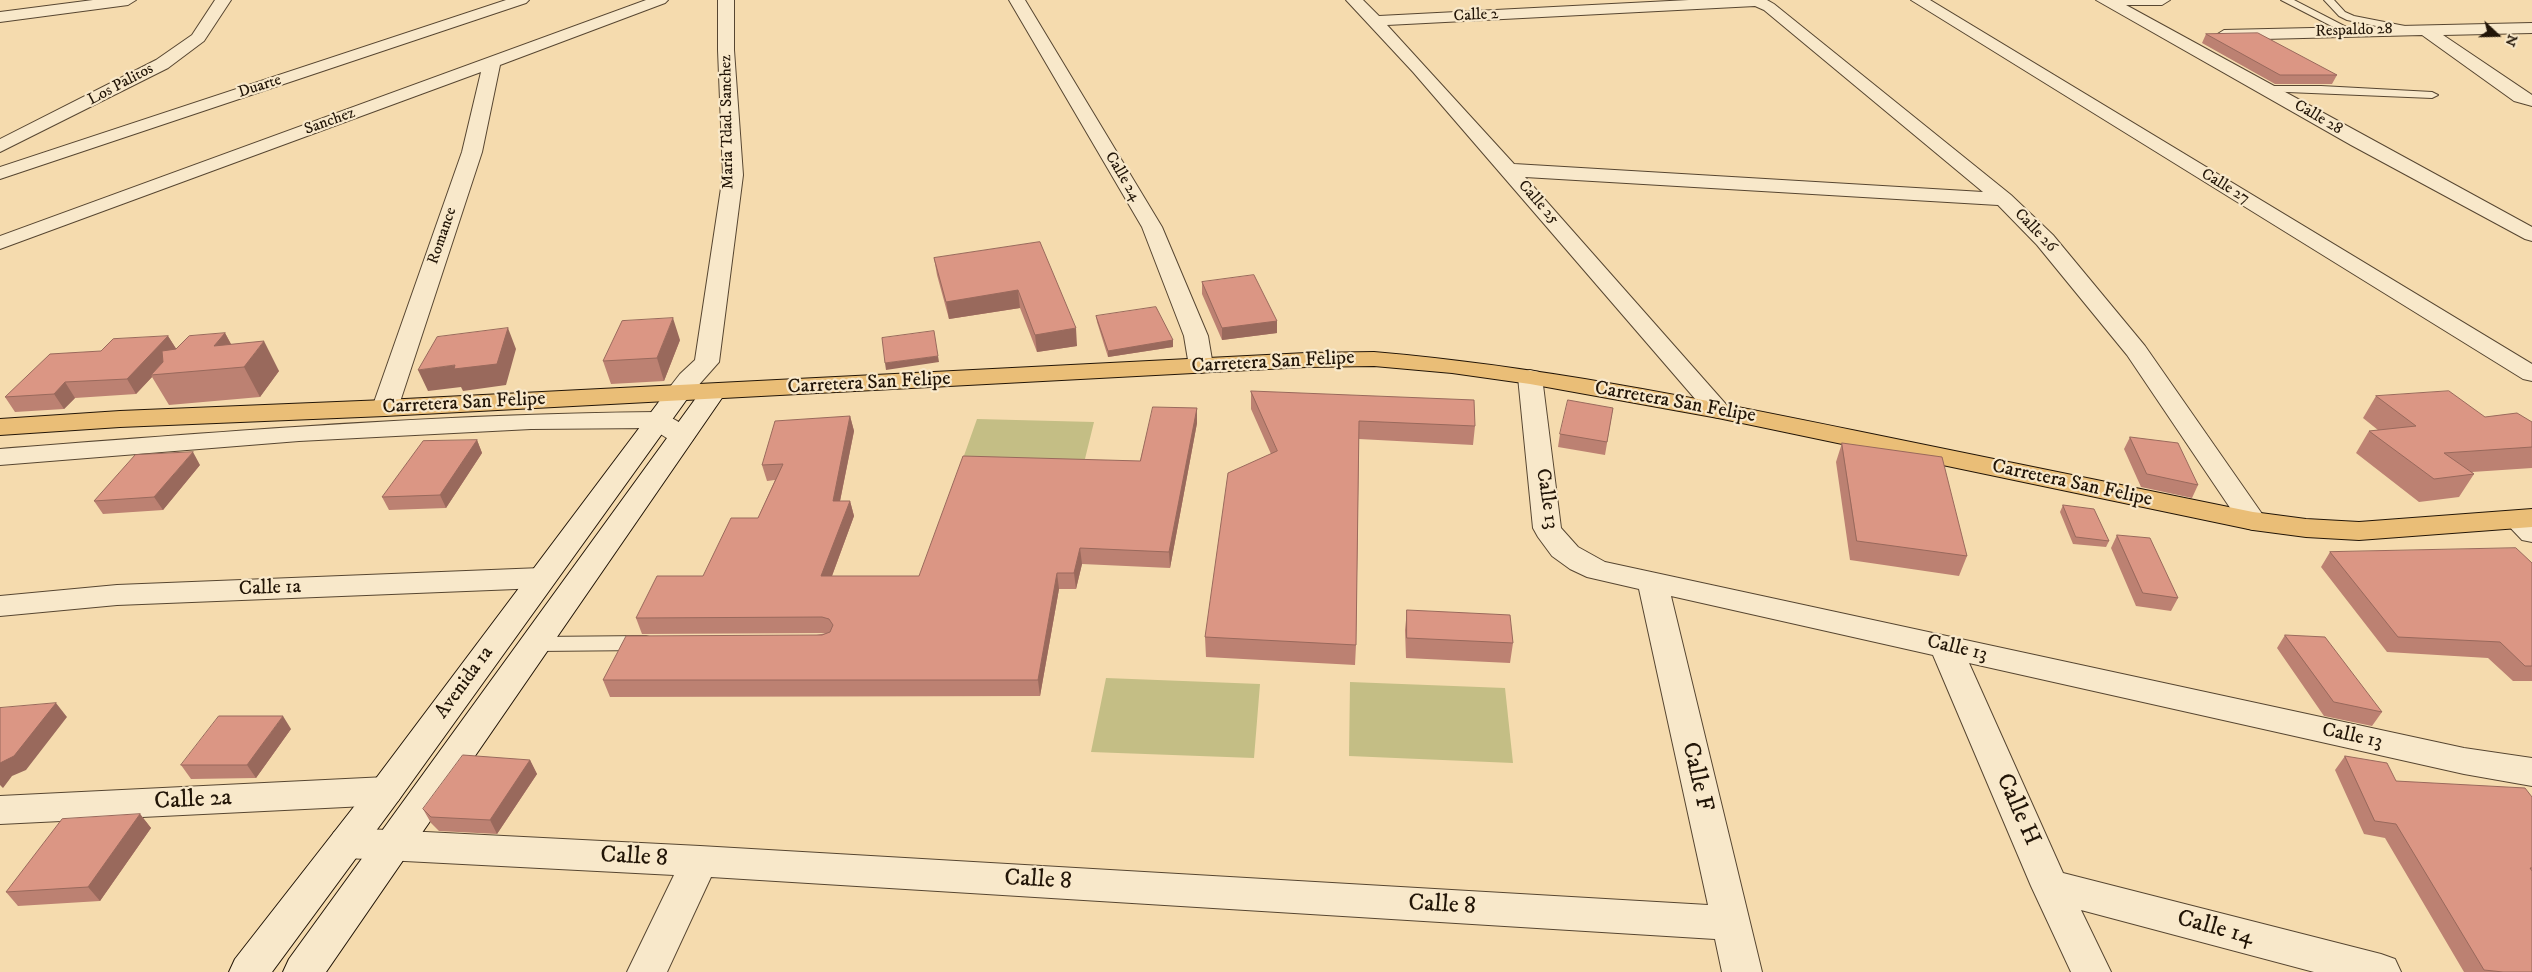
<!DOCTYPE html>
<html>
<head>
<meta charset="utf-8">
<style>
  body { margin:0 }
  #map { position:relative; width:2532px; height:972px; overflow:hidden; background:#f5dbae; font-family:"IM FELL DW Pica",serif }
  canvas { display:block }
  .north { position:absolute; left:2472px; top:10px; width:50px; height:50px; -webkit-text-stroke:4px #f8e8ca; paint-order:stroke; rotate:111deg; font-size:14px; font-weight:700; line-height:20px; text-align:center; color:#221507 }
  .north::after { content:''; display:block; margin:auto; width:18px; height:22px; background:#221507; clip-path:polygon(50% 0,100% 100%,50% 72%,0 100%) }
</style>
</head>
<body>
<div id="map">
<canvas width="2532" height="972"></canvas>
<div class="north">N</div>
</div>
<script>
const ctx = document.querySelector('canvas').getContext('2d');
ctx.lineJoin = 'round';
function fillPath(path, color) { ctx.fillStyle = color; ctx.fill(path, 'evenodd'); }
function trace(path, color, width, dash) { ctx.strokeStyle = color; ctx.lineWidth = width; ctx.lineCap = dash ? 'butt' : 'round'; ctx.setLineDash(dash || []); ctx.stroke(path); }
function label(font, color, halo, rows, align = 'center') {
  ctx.font = font + ' "IM FELL DW Pica",serif'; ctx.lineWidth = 4.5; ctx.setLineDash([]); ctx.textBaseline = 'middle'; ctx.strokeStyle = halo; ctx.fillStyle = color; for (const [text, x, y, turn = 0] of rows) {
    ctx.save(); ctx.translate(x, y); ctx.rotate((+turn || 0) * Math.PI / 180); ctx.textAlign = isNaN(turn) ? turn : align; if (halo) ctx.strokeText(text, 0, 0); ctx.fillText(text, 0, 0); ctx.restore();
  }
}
fillPath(new Path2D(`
  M977,419L1094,422L1083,467L961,464Z
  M1106,678L1260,684L1254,758L1091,752Z
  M1350,682L1505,688L1513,763L1349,756Z`), '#c4be85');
const service = new Path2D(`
  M2281,0H2294L2354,31L2345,33Z
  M2324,0H2334L2345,12L2354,16L2410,27L2415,30L2410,33L2347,20L2339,16Z
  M2267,86H2321L2432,92L2438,95L2432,98L2263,91V87Z
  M646,636L653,638L656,643L653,648L646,650L537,651L530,649L527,644L530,639L537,637Z`);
const minor = new Path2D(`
  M93,0H136L128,5L0,22V12Z
  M215,0H231L204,41L168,68L0,152V139L156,60L192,35Z
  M506,0H529L526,3L0,179V167Z
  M646,0H668L665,3L500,65L482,152L398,408L394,413L385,416L376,413L372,408L462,152L481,72L0,249V236Z
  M718,0H734V50L743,175L719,362L688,397L679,400L670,397L666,392L680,374L695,360L723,175L718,50Z
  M1009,0H1025L1162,227L1208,336L1213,366L1210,371L1201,373L1192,371L1189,366L1184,336L1142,227Z
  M1346,0H1363L1379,16L1689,0H1767L1774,4L2011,195L2053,235L2145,346L2267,521L2263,527L2253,530L2243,527L2127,355L2037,245L1998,205L1525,177L1731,410L1727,415L1718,418L1709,415L1413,72ZM1755,6L1764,10L1983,192L1514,164L1387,25Z
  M1911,0H1930L2532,364V381L2523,379Z
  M2096,0H2170L2162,5H2126L2532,227V241L2525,239L2351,145Z
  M2532,23V33L2443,35L2532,95V106L2514,101L2422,35L2224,40L2216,35L2224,30Z
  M1530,370L1539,372L1542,377L1561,528L1578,547L1605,562L2464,748L2532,758V786L2464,774L1969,663L2063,873L2381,954L2395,959L2401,972H2314L2081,910L2111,972H2071L2031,886L1933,655L1671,596L1762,972H1722L1715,939L711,877L667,972H627L674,875L347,858L334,854L329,843L334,832L347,828L700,846L1708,905L1639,589L1587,577L1570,569L1552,556L1538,537L1533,528L1518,377L1521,372Z
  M657,412C670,416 687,425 695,436L691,442L682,444L673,442L651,428L531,429L299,441L0,465V449C219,432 437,414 657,412Z
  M2517,511L2527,514L2532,518V542L2522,540L2503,520L2507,514Z
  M541,568L552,571L556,578L552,585L541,588L117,605L0,616V596L117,585Z
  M386,777L398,781L404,791L398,801L386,805L0,824V796Z`);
const secondary = new Path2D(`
  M679,384L688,387L692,392L398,801L272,972H229L235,959L374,781L670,387Z
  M713,384L722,387L726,392L326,972H283L289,959L704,387Z`);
const primary = new Path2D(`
  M1374,352C1537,366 1697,398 1857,431C1989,458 2121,485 2253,512L2306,519L2359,522L2532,509V527L2359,540L2306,537L2253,530L1718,418L1530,384L1452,373L1374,366L1306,367L385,416L120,427L0,435V419L120,411L385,400L1306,353Z`);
trace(service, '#574631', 2);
trace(minor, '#574631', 2);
trace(secondary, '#221507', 2);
trace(primary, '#221507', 2);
fillPath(service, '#f8e8ca');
fillPath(minor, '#f8e8ca');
fillPath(secondary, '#f8e8ca');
fillPath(primary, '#eabe77');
fillPath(new Path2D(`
  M2206,34L2337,75L2332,84H2275L2202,43Z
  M1040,242L1077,346L1037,352L1020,308L949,319L937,275L934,258Z
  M1202,282L1277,321V333L1222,340L1202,294Z
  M1096,316L1173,340V347L1108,357L1097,322Z
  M225,333L231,344L279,371L260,397L169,405L152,377L136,394L75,398L64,409L15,412L5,397L101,351L168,336L176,349Z
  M680,340L664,381L611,384L603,361Z
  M1251,391L1475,426L1473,445L1359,439L1356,645L1355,665L1206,657L1205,637L1271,454L1251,409Z
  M2376,396L2485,417L2532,422V468L2472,472L2474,474L2459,497L2419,502L2356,453L2369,431L2378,430L2363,418Z
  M1197,408V423L1170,568L1082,564L1076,589H1059L1040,696L610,697L603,680L826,633L642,634L636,618L703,576L758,518L775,480L767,481L762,465L850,416L854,431L840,501H850L854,516L832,576H919L1140,461Z
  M1613,408L1605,455L1558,447L1560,434Z
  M2130,437L2198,485L2192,498L2141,487L2124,449Z
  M477,440L482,453L446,508L389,510L382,497Z
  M1842,443L1967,556L1959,576L1850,560L1836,462Z
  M200,465L163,510L103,514L94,501Z
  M2063,505L2109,541L2106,547L2073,544L2060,512Z
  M2117,535L2178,598L2171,611L2136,606L2111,548Z
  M2330,552L2532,563V681H2513L2488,658L2387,652L2321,567Z
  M1407,610L1513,643L1510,663L1406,658L1405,630Z
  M2285,635L2382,712L2372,726L2324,716L2277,648Z
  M291,729L256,778L191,779L181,765Z
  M2345,756L2396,781L2532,797V972H2464L2385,838L2364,834L2335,770Z
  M530,760L537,774L497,834L439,831L431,823L423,809Z
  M140,814L151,828L100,901L18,906L6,892Z`), '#bc8172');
fillPath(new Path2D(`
  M1018,290L1020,308L949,319L946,302Z
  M673,318L680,340L664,381L657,358Z
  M1277,321V333L1222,340V328Z
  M508,328L516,349L506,385L463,391L461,387L428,391L418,370L455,365Z
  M1076,328L1077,346L1037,352L1035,335Z
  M225,333L241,363L214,346Z
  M168,336L177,350L151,375L152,377L136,394L127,379Z
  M1173,340V347L1108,357V351Z
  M264,341L279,371L260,397L244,367Z
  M938,356L939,362L886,370L885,363Z
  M65,382L75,398L64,409L54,394Z
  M1197,408V423L1170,568L1169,552Z
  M850,416L854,431L837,516L833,501Z
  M477,440L482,453L446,508L440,495Z
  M193,452L200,465L163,510L154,497Z
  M850,501L854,516L826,592L821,576Z
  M1080,548L1082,564L1076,589L1074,573Z
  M1057,573L1059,589L1040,696L1038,680Z
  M56,703L67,717L26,770L12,776L3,788L0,785V763Z
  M283,716L291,729L256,778L247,765Z
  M530,760L537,774L497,834L490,820Z
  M140,814L151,828L100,901L88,887Z`), '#99695c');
const building = new Path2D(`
  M2258,33L2337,75H2280L2206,34Z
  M1040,242L1076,328L1035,335L1018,290L946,302L934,258Z
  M1254,275L1277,321L1222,328L1202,282Z
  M1156,307L1173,340L1108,351L1096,316Z
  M673,318L657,358L603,361L622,321Z
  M508,328L497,364L454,369L455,365L418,370L437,337Z
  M934,331L938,356L885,363L882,338Z
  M225,333L214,346L264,341L244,367L151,375L163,362L162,351L176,349L189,336Z
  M168,336L127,379L65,382L54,394L5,397L50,354L101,351L113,339Z
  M1251,391L1474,400L1475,426L1359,421L1356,645L1205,637L1228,473L1277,451Z
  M2449,391L2485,417L2517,413L2532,422V447L2444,453L2474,474L2434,479L2369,431L2416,426L2376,396Z
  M1568,400L1613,408L1607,442L1560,434Z
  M1153,407L1197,408L1169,552L1080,548L1074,573H1057L1038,680H603L626,636L822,635L830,632L833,625L829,619L822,617L636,618L657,576H703L731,518H758L783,464L762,465L775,421L850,416L833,501H850L821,576H919L963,456L1140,461Z
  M2130,437L2178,443L2198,485L2147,474Z
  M477,440L440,495L382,497L423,441Z
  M1842,443L1942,457L1967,556L1857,541Z
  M193,452L154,497L94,501L135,455Z
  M2063,505L2094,509L2109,541L2076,537Z
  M2117,535L2150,538L2178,598L2143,593Z
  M2516,548L2532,563V666H2525L2500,642L2398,637L2330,552Z
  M1407,610L1510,615L1513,643L1407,638Z
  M2285,635L2325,637L2382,712L2334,702Z
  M56,703L14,756L0,763V708Z
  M219,716H283L247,765H181Z
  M463,755L530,760L490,820L431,817L423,809Z
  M2345,756L2387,763L2396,781L2525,788L2532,797V868H2530L2532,871V972H2503L2484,970L2396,824L2375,821Z
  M140,814L88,887L6,892L62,819Z`);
fillPath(building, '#db9684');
trace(building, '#99695c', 1);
label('16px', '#221507', '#f8e8ca', [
  ["Calle 2",1476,16,-3],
  ["Respaldo 28",2354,31,-2],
  ["Los Palitos",121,85,-28],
  ["Duarte",260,87,-18],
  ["Calle 28",2318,118,30],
  ["Sanchez",330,122,-20],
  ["Maria Tdad. Sanchez",728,122,-91],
  ["Calle 24",1122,177,59],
  ["Calle 27",2225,187,31],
  ["Calle 25",1538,203,48],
  ["Calle 26",2035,231,46],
  ["Romance",443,236,-71]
]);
label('20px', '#221507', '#f8e8ca', [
  ["Carretera San Felipe",1273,363,-3],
  ["Carretera San Felipe",869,384,-3],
  ["Carretera San Felipe",1675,403,10],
  ["Carretera San Felipe",464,404,-3],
  ["Carretera San Felipe",2072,484,12],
  ["Calle 13",1546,499,81],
  ["Calle 1a",270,589,-2],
  ["Calle 13",1957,649,13],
  ["Avenida 1a",465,683,-54],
  ["Calle 13",2352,737,12]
]);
label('24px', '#221507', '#f8e8ca', [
  ["Calle F",1696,777,77],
  ["Calle 2a",193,801,-3],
  ["Calle H",2017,810,66],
  ["Calle 8",634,858,3],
  ["Calle 8",1038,881,3],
  ["Calle 8",1442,906,3],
  ["Calle 14",2215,929,15]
]);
</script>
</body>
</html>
